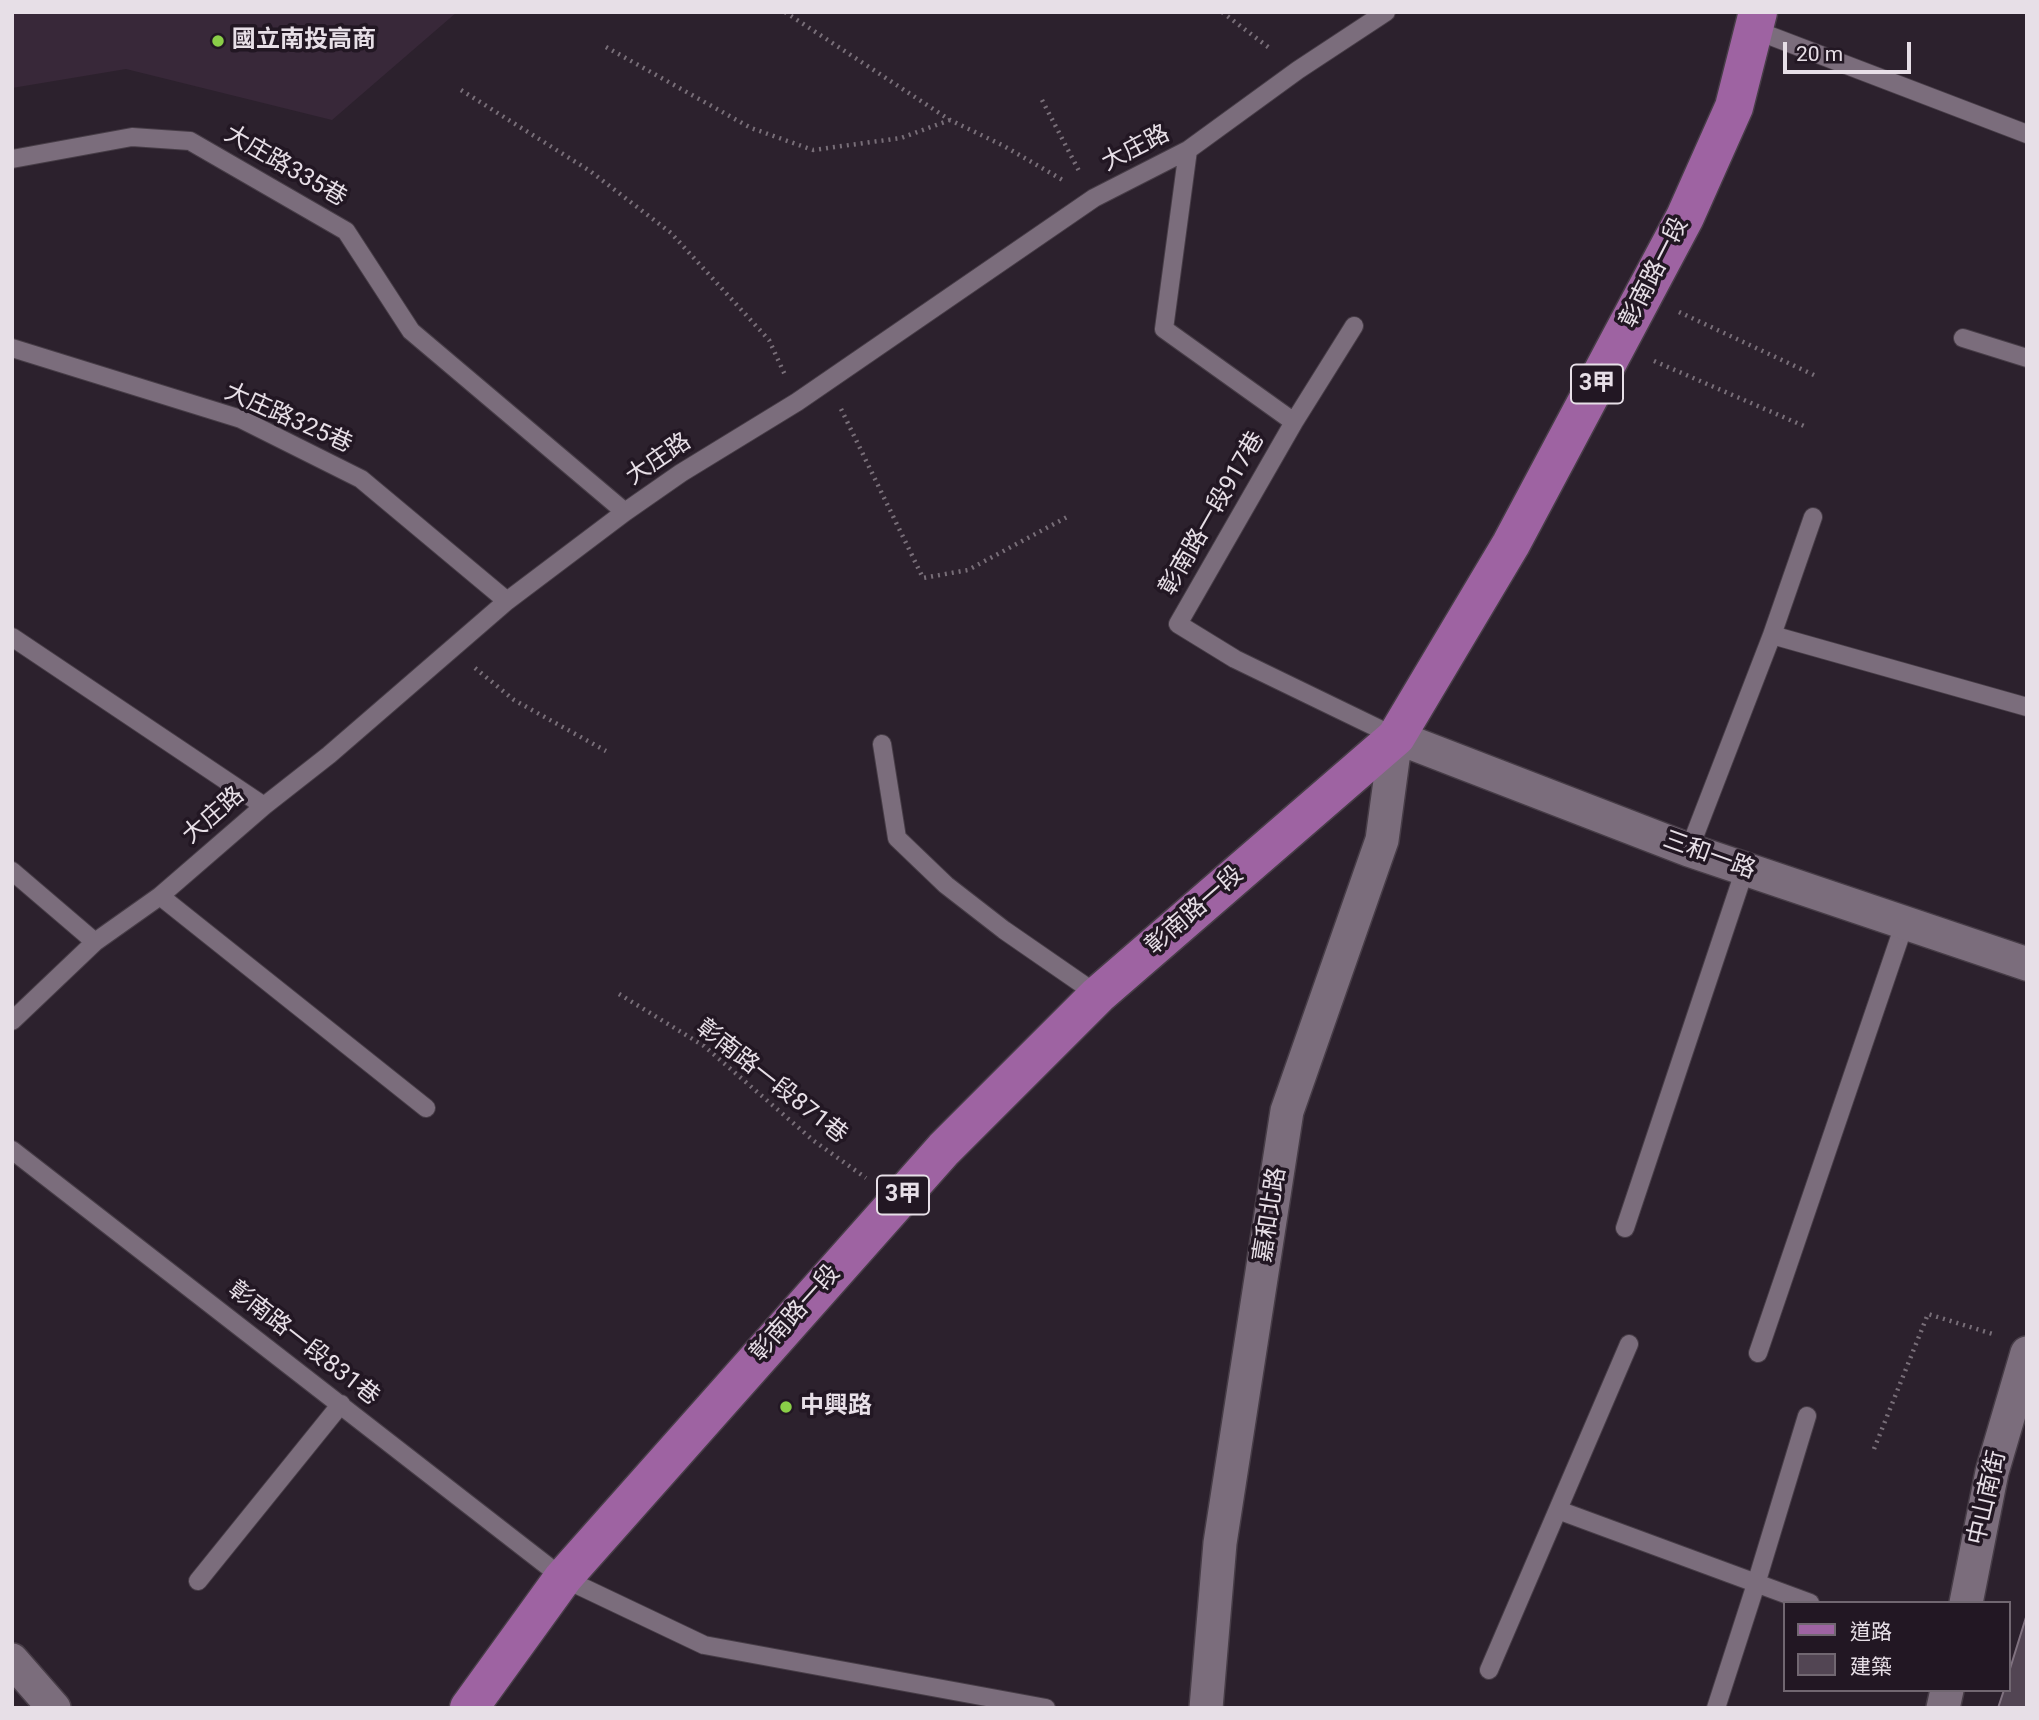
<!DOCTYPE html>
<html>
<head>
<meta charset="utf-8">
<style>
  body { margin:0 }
  #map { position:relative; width:2039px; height:1720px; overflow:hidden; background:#2c212d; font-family:Roboto,"Noto Sans TC",sans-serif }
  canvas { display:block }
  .frame { position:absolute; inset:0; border:14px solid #e7dfe7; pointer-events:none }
  .legend { position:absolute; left:1783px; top:1601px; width:228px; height:91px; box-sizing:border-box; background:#221723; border:2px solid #716771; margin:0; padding:9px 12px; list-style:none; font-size:21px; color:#e7dfe7 }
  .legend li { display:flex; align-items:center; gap:14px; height:35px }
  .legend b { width:35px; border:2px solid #716771 }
  .scale { position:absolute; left:1783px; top:42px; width:128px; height:32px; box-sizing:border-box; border:4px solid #e7dfe7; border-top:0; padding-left:9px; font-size:21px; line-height:24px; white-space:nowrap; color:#e7dfe7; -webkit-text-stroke:5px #221723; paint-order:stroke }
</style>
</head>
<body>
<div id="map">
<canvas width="2039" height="1720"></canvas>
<div class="frame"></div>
<ul class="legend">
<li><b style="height:9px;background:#9e63a2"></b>道路</li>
<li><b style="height:19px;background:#524553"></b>建築</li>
</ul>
<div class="scale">20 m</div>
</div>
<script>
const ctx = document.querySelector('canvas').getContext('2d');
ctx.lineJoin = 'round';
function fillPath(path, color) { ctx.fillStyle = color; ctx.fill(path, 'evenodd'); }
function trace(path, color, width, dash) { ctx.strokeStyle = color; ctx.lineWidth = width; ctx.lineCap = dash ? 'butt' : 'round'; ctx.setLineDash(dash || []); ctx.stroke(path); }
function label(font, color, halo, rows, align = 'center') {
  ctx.font = font + ' Roboto,"Noto Sans TC",sans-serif'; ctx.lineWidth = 7; ctx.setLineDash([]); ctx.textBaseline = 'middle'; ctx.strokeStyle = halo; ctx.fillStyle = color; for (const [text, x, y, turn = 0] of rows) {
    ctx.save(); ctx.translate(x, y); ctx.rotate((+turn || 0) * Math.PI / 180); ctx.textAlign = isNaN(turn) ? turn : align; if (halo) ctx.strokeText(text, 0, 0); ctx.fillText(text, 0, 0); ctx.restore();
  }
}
fillPath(new Path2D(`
  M12,12H457L332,120L126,69L12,88Z`), '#382839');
const building = new Path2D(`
  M2027,1614V1708H1998L2004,1690H2009V1672Z`);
fillPath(building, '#524553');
trace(building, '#807280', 2);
const service = new Path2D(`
  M1755,30L2027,134
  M1188,150L1164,329L1294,422
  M12,159L132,137L190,141L346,231L411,331L625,512
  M1354,326L1294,422L1178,624L1235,659L1396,737
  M1963,338L2027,358
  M12,348L241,419L361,479L507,601
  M1772,635L1813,517
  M12,637L264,806
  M882,744L897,838L946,885L1004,930L1098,995
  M1689,850L1772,635L2027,707
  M12,871L95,942
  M160,896L426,1108
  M12,1021L95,942L160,896L264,806L329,755L507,601L625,512L681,473L797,402L1094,198L1188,150L1298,70L1386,12
  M12,1150L563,1578L704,1645L1046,1708
  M1625,1228L1745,869
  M1758,1353L1905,922
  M1558,1510L1810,1603
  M198,1581L341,1404
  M1489,1670L1629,1344
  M1716,1708L1756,1584L1807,1416`);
const minor = new Path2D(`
  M1966,1603L1992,1472L2027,1353
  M12,1660L54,1708
  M1206,1708L1220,1543L1287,1111L1382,840L1396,737L1689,850L2027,964
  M1943,1708L1947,1690`);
const primary = new Path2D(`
  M469,1708L563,1578L944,1149L1098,995L1396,737L1511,544L1685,217L1734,107L1758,12`);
trace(service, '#473d47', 20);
trace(minor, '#473d47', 36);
trace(primary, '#473d47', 41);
trace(new Path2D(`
  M785,12L950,120L1004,146L1066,182
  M1222,12L1272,50
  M606,47L751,128L813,150L901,138L950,120
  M461,90L590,171L671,233L769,340L785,375
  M1042,100L1079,171
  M1679,312L1814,375
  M1654,361L1804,426
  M841,409L923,578L968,570L1067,517
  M475,668L514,700L606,751
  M619,994L704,1046L814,1141L866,1178
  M1874,1449L1928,1314L1996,1335`), '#786e78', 4.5, [2, 5]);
trace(service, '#7b6d7c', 18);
trace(minor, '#7b6d7c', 33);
trace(primary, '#9e63a2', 38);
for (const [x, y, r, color] of [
  [218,41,7,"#8ace48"],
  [786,1407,7,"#8ace48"]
]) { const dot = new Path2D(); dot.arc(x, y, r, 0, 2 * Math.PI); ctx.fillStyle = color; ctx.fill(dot); trace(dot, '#221723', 2.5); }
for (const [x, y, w] of [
  [1597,384,52],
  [903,1195,52]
]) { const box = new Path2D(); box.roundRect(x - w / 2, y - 19.5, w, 39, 5); ctx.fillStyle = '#221723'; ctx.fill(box); trace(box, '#e7dfe7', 2); }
label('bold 23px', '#e7dfe7', null, [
  ["3甲",1597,384],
  ["3甲",903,1195]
]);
label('bold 24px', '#e7dfe7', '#221723', [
  ["國立南投高商",232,41],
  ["中興路",800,1407]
], 'left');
label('24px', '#e7dfe7', '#221723', [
  ["大庄路",1136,149,-27],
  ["大庄路335巷",285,167,30],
  ["彰南路一段",1655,273,-63],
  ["大庄路325巷",288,419,24],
  ["大庄路",659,460,-34],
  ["彰南路一段917巷",1213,514,-60],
  ["大庄路",214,816,-41],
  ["三和一路",1709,856,20],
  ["彰南路一段",1195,911,-41],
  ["彰南路一段871巷",771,1082,38],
  ["嘉和北路",1271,1215,-81],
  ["彰南路一段",796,1314,-48],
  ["彰南路一段831巷",303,1344,38],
  ["中山南街",1988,1498,-77]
]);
</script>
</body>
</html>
